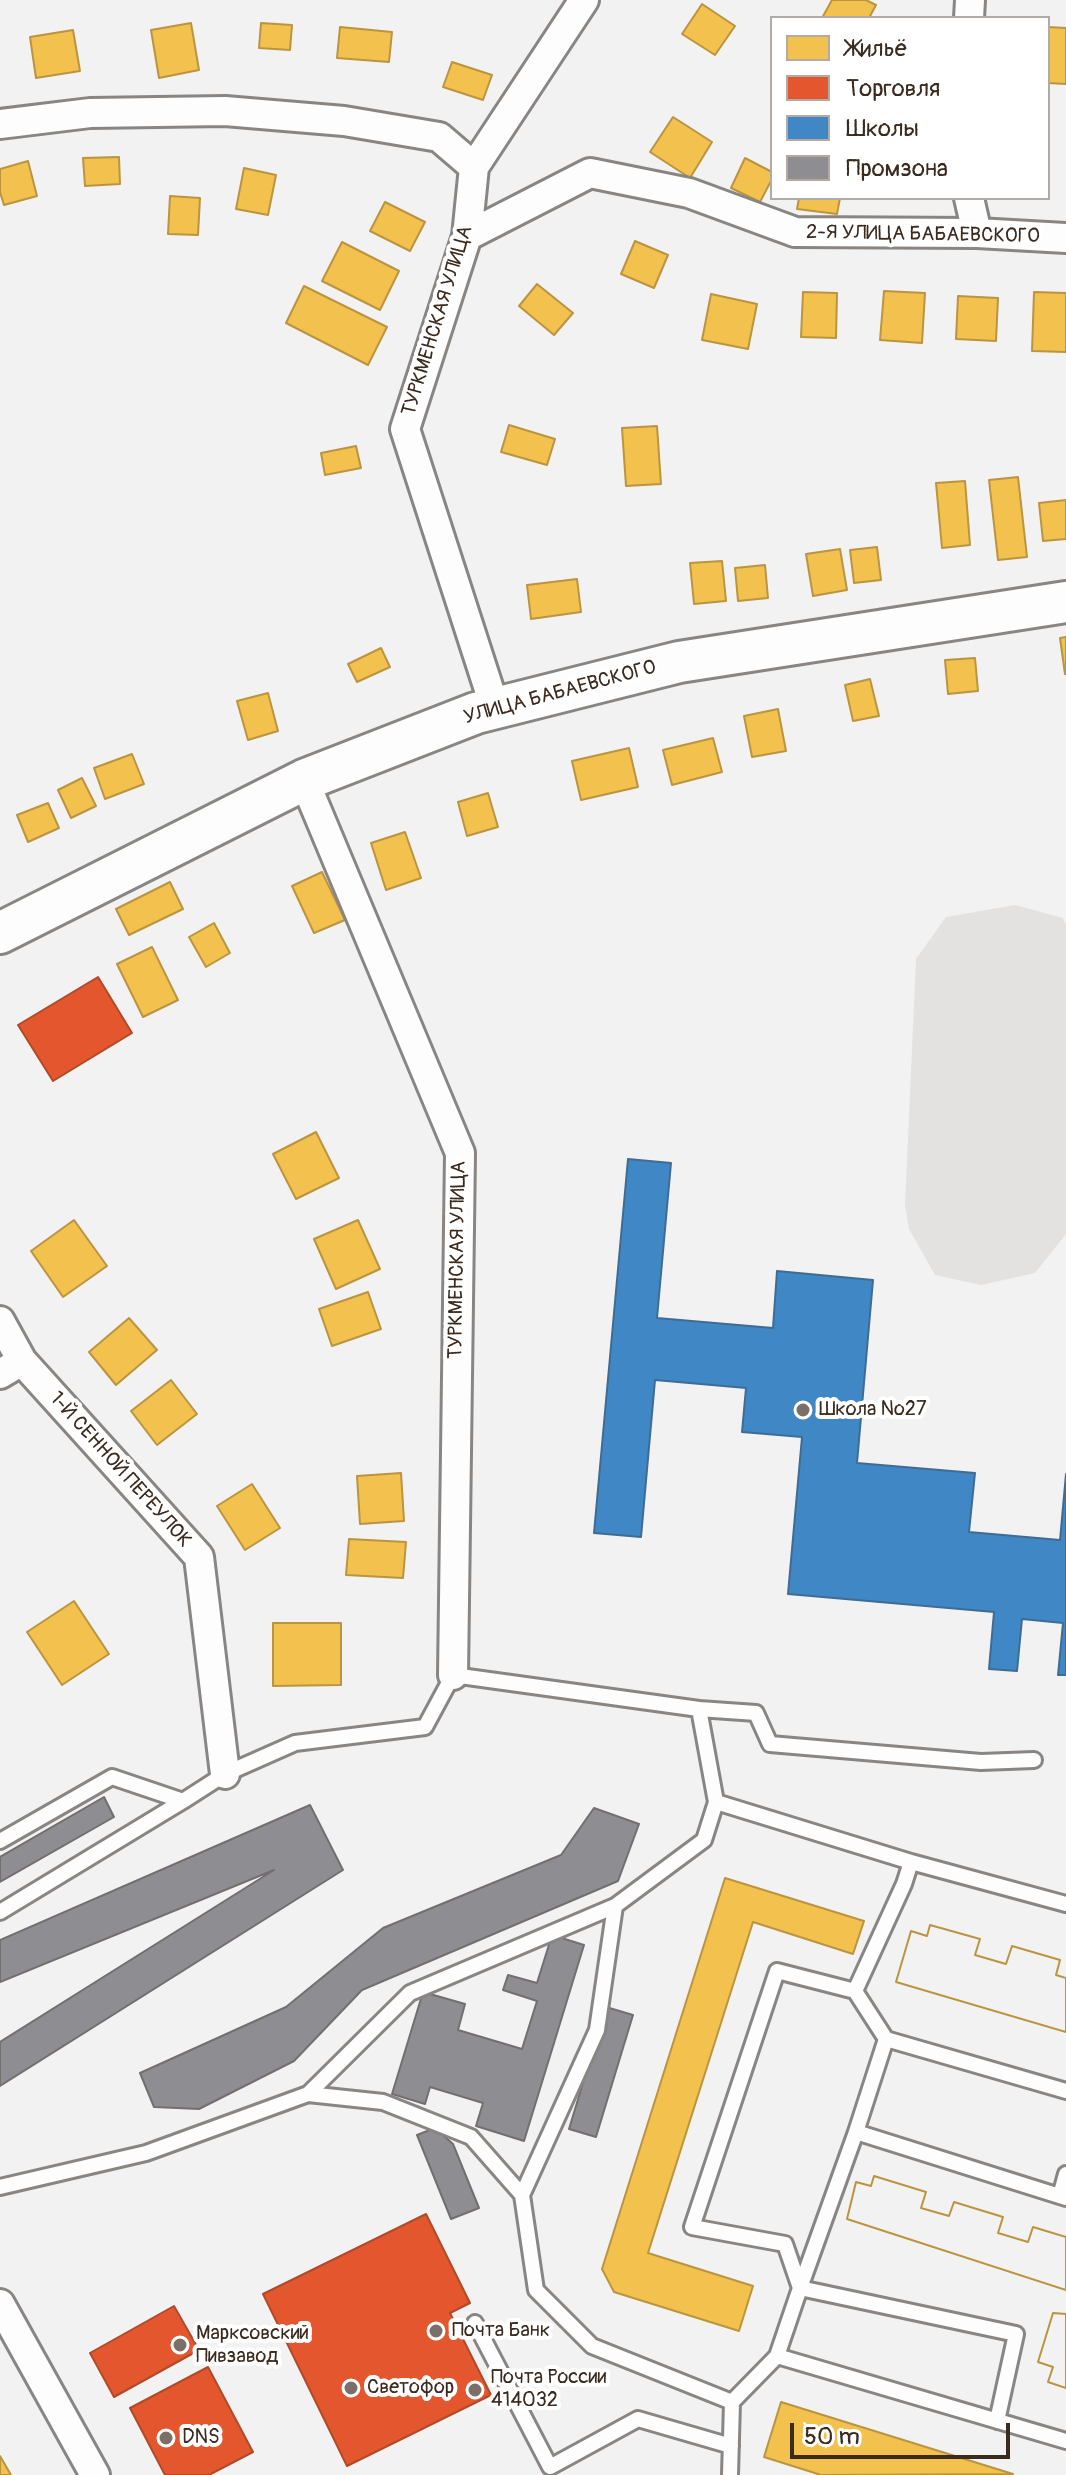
<!DOCTYPE html>
<html>
<head>
<meta charset="utf-8">
<style>
  body { margin:0 }
  #map { position:relative; width:1066px; height:2475px; overflow:hidden; background:#f3f2f2; font-family:Pangolin,sans-serif }
  canvas { display:block }
  .legend { position:absolute; left:770px; top:16px; width:280px; height:184px; box-sizing:border-box; background:#fff; border:2px solid #b1aaa5; margin:0; padding:10px 14px; list-style:none; font-size:24px; color:#3b2a1e }
  .legend li { display:flex; align-items:center; gap:16px; height:40px }
  .legend b { width:40px; border:2px solid #b1aaa5 }
  .scale { position:absolute; left:790px; top:2423px; width:220px; height:36px; box-sizing:border-box; border:4px solid #3b2a1e; border-top:0; padding-left:10px; font-size:24px; line-height:28px; white-space:nowrap; color:#3b2a1e; -webkit-text-stroke:6px #fff; paint-order:stroke }
</style>
</head>
<body>
<div id="map">
<canvas width="1066" height="2475"></canvas>
<ul class="legend">
<li><b style="height:22px;background:#f2c14e"></b>Жильё</li>
<li><b style="height:22px;background:#e4572e"></b>Торговля</li>
<li><b style="height:22px;background:#3f88c5"></b>Школы</li>
<li><b style="height:22px;background:#8d8d92"></b>Промзона</li>
</ul>
<div class="scale">50 m</div>
</div>
<script>
const ctx = document.querySelector('canvas').getContext('2d');
ctx.lineJoin = 'round';
function fillPath(path, color) { ctx.fillStyle = color; ctx.fill(path, 'evenodd'); }
function trace(path, color, width, dash) { ctx.strokeStyle = color; ctx.lineWidth = width; ctx.lineCap = dash ? 'butt' : 'round'; ctx.setLineDash(dash || []); ctx.stroke(path); }
function label(font, color, halo, rows, align = 'center') {
  ctx.font = font + ' Pangolin,sans-serif'; ctx.lineWidth = 8; ctx.setLineDash([]); ctx.textBaseline = 'middle'; ctx.strokeStyle = halo; ctx.fillStyle = color; for (const [text, x, y, turn = 0] of rows) {
    ctx.save(); ctx.translate(x, y); ctx.rotate((+turn || 0) * Math.PI / 180); ctx.textAlign = isNaN(turn) ? turn : align; if (halo) ctx.strokeText(text, 0, 0); ctx.fillText(text, 0, 0); ctx.restore();
  }
}
fillPath(new Path2D(`
  M1015,905L1063,918L1066,925V1234L1035,1273L981,1285L935,1275L909,1229L905,1205L916,959L946,917Z`), '#e4e2e0');
const homes = new Path2D(`
  M832,0H866L876,5L869,18H822Z
  M702,4L735,26L715,55L682,34Z
  M191,23L199,70L159,78L151,30Z
  M261,23L292,25L290,50L259,48Z
  M340,27L392,32L389,62L337,58Z
  M1048,27L1066,28V84L1048,83Z
  M73,30L80,71L36,78L30,37Z
  M452,62L492,75L483,100L443,87Z
  M673,117L712,142L690,178L650,152Z
  M119,157L120,184L85,186L83,158Z
  M745,158L772,172V179L760,202L731,188Z
  M28,161L37,196L4,205L0,192V169Z
  M244,168L276,175L268,215L236,209Z
  M170,196L200,198L198,235L168,234Z
  M799,198H840L837,214L797,209Z
  M385,202L425,222L410,251L370,231Z
  M635,241L668,255L654,288L621,274Z
  M342,242L399,271L380,310L322,281Z
  M537,284L573,313L554,335L519,306Z
  M304,286L387,327L368,365L286,323Z
  M884,291L925,293L922,343L880,340Z
  M803,292L837,293L836,338L801,337Z
  M1034,292L1066,293V352L1032,351Z
  M711,294L757,304L748,349L702,340Z
  M958,296L998,298L996,341L956,339Z
  M509,425L555,439L547,465L501,452Z
  M657,426L661,484L626,486L622,428Z
  M356,446L361,468L325,475L321,453Z
  M1018,477L1027,557L998,560L989,480Z
  M965,481L970,545L942,548L936,483Z
  M1066,500V539L1043,541L1039,503Z
  M877,547L881,580L854,583L850,550Z
  M840,549L847,590L813,596L806,554Z
  M722,561L726,601L694,604L690,563Z
  M765,565L768,598L738,601L735,568Z
  M577,579L581,612L531,619L527,585Z
  M1066,637V674H1065L1060,638Z
  M381,648L390,667L357,682L348,664Z
  M975,658L978,691L948,694L945,660Z
  M870,679L879,716L853,721L845,685Z
  M268,693L278,731L248,740L237,701Z
  M778,709L786,751L752,757L744,716Z
  M713,738L722,772L672,785L663,750Z
  M629,748L638,787L581,800L572,761Z
  M132,754L144,784L105,799L94,768Z
  M82,778L96,806L71,818L58,790Z
  M488,793L498,827L467,836L458,802Z
  M48,803L59,828L28,842L17,815Z
  M405,832L421,878L386,890L371,843Z
  M322,872L345,920L314,933L292,886Z
  M170,882L183,909L129,935L116,909Z
  M214,923L230,953L206,967L189,937Z
  M152,947L178,1000L143,1017L117,964Z
  M316,1132L339,1178L296,1199L273,1154Z
  M74,1220L107,1266L63,1297L31,1251Z
  M358,1220L380,1269L336,1289L314,1239Z
  M368,1292L381,1329L332,1346L319,1309Z
  M129,1318L157,1350L116,1385L89,1352Z
  M171,1380L197,1414L157,1445L131,1411Z
  M401,1473L404,1521L360,1524L357,1476Z
  M252,1484L280,1528L245,1550L217,1506Z
  M349,1539L406,1542L403,1578L346,1575Z
  M74,1601L109,1654L62,1685L27,1632Z
  M273,1623H341V1685L273,1686Z
  M725,1878L864,1921L853,1954L753,1922L648,2253L753,2286L739,2331L614,2292L602,2269Z
  M930,1925L980,1939L975,1955L1006,1964L1012,1946L1060,1960L1056,1975L1066,1978V2032L896,1982L911,1931L927,1936Z
  M930,1925L980,1939L975,1955L1006,1964L1012,1946L1060,1960L1056,1975L1066,1978V2032L896,1982L911,1931L927,1936Z
  M874,2176L926,2192L921,2208L949,2216L954,2202L1003,2217L998,2233L1028,2242L1033,2227L1066,2237V2290L847,2219L856,2182L871,2186Z
  M874,2176L926,2192L921,2208L949,2216L954,2202L1003,2217L998,2233L1028,2242L1033,2227L1066,2237V2290L847,2219L856,2182L871,2186Z
  M1053,2313L1066,2314V2388L1048,2382L1053,2367L1038,2362Z
  M1053,2313L1066,2314V2388L1048,2382L1053,2367L1038,2362Z
  M781,2402L1013,2474L821,2475L764,2457Z
  M0,2456L11,2475H0Z`);
fillPath(homes, '#f2c14e');
trace(homes, '#bb9440', 2);
const shops = new Path2D(`
  M98,977L132,1033L53,1081L18,1025Z
  M426,2214L470,2303L450,2313L491,2395L347,2466L263,2294Z
  M174,2306L199,2350L114,2397L90,2353Z
  M208,2367L253,2452L209,2475H165L130,2408Z`);
fillPath(shops, '#e4572e');
trace(shops, '#b14a29', 2);
const schools = new Path2D(`
  M628,1159L671,1163L657,1318L773,1328L777,1271L873,1280L857,1463L975,1473L969,1532L1060,1540L1066,1474V1675H1058L1063,1623L1022,1619L1017,1671L989,1669L994,1612L788,1594L802,1437L742,1432L746,1388L655,1380L641,1537L594,1533Z`);
fillPath(schools, '#3f88c5');
trace(schools, '#3e6c93', 2);
const industry = new Path2D(`
  M104,1797L114,1817L0,1882V1857Z
  M310,1805L343,1870L0,2086V2042L274,1870L0,1982V1940Z
  M594,1808L639,1824L618,1881L362,1990L294,2061L199,2109L154,2107L140,2073L286,2007L383,1928L561,1855Z
  M552,1935L584,1945L524,2141L476,2126L483,2103L430,2087L425,2104L392,2094L423,1992L465,2004L458,2030L522,2049L537,2001L503,1990L508,1975L537,1983Z
  M606,2007L633,2015L596,2137L569,2129Z
  M435,2128L453,2144L479,2208L451,2219L417,2135Z`);
fillPath(industry, '#8d8d92');
trace(industry, '#746f6f', 2);
const lane = new Path2D(`
  M699,1709L756,1713L770,1744L981,1762L1034,1760
  M716,1802L911,1862
  M0,1841L112,1777L183,1801L225,1774L295,1743L425,1727L453,1675L699,1709L716,1802L704,1840L615,1906L410,1993L308,2094L146,2153L0,2187
  M615,1906L597,2030L522,2195L536,2290L592,2346L732,2402L730,2475
  M0,1912L183,1801
  M855,1991L886,2039
  M1066,2091L886,2039L856,2132L1066,2198
  M308,2094L383,2102L471,2137L522,2195
  M1060,2196L1066,2174
  M800,2288L785,2244L692,2227L777,1971L855,1991L904,1884L911,1862L1066,1904
  M800,2288L856,2132
  M475,2323L550,2467L638,2419L731,2446
  M732,2402L777,2356
  M997,2421L1016,2334L800,2288L777,2356L1066,2441`);
const street = new Path2D(`
  M969,18L970,0
  M0,124L90,113L225,111L344,121L439,137L474,167
  M969,198L977,233
  M467,236L590,173L689,193L795,232L977,233L1066,238
  M495,708L405,429L467,236L474,167L584,0
  M304,780L460,1153L453,1675
  M0,1321L22,1361L199,1557L225,1774
  M0,1374L22,1361
  M0,2304L95,2475`);
const secondary = new Path2D(`
  M0,933L304,780L476,713L679,662L1066,602`);
trace(lane, '#898582', 20);
trace(street, '#898582', 34);
trace(secondary, '#898582', 46);
trace(lane, '#fdfdfd', 14);
trace(street, '#fdfdfd', 28);
trace(secondary, '#fdfdfd', 40);
for (const [x, y, r, color] of [
  [803,1410,8,"#7b7068"],
  [436,2331,8,"#7b7068"],
  [180,2345,8,"#7b7068"],
  [351,2388,8,"#7b7068"],
  [475,2390,8,"#7b7068"],
  [166,2438,8,"#7b7068"]
]) { const dot = new Path2D(); dot.arc(x, y, r, 0, 2 * Math.PI); ctx.fillStyle = color; ctx.fill(dot); trace(dot, '#fff', 3); }
label('20px', '#3b2a1e', '#fff', [
  ["2-Я УЛИЦА БАБАЕВСКОГО",923,235,1],
  ["ТУРКМЕНСКАЯ УЛИЦА",438,321,-73],
  ["УЛИЦА БАБАЕВСКОГО",560,693,-15],
  ["ТУРКМЕНСКАЯ УЛИЦА",458,1260,-89],
  ["1-Й СЕННОЙ ПЕРЕУЛОК",120,1470,48]
]);
label('20px', '#3b2a1e', '#fff', [
  ["Школа №27",819,1410],
  ["Почта Банк",452,2331],
  ["Марксовский",196,2334],
  ["Пивзавод",196,2357],
  ["Почта России",491,2378],
  ["414032",491,2401],
  ["Светофор",367,2388],
  ["DNS",182,2438]
], 'left');
</script>
</body>
</html>
